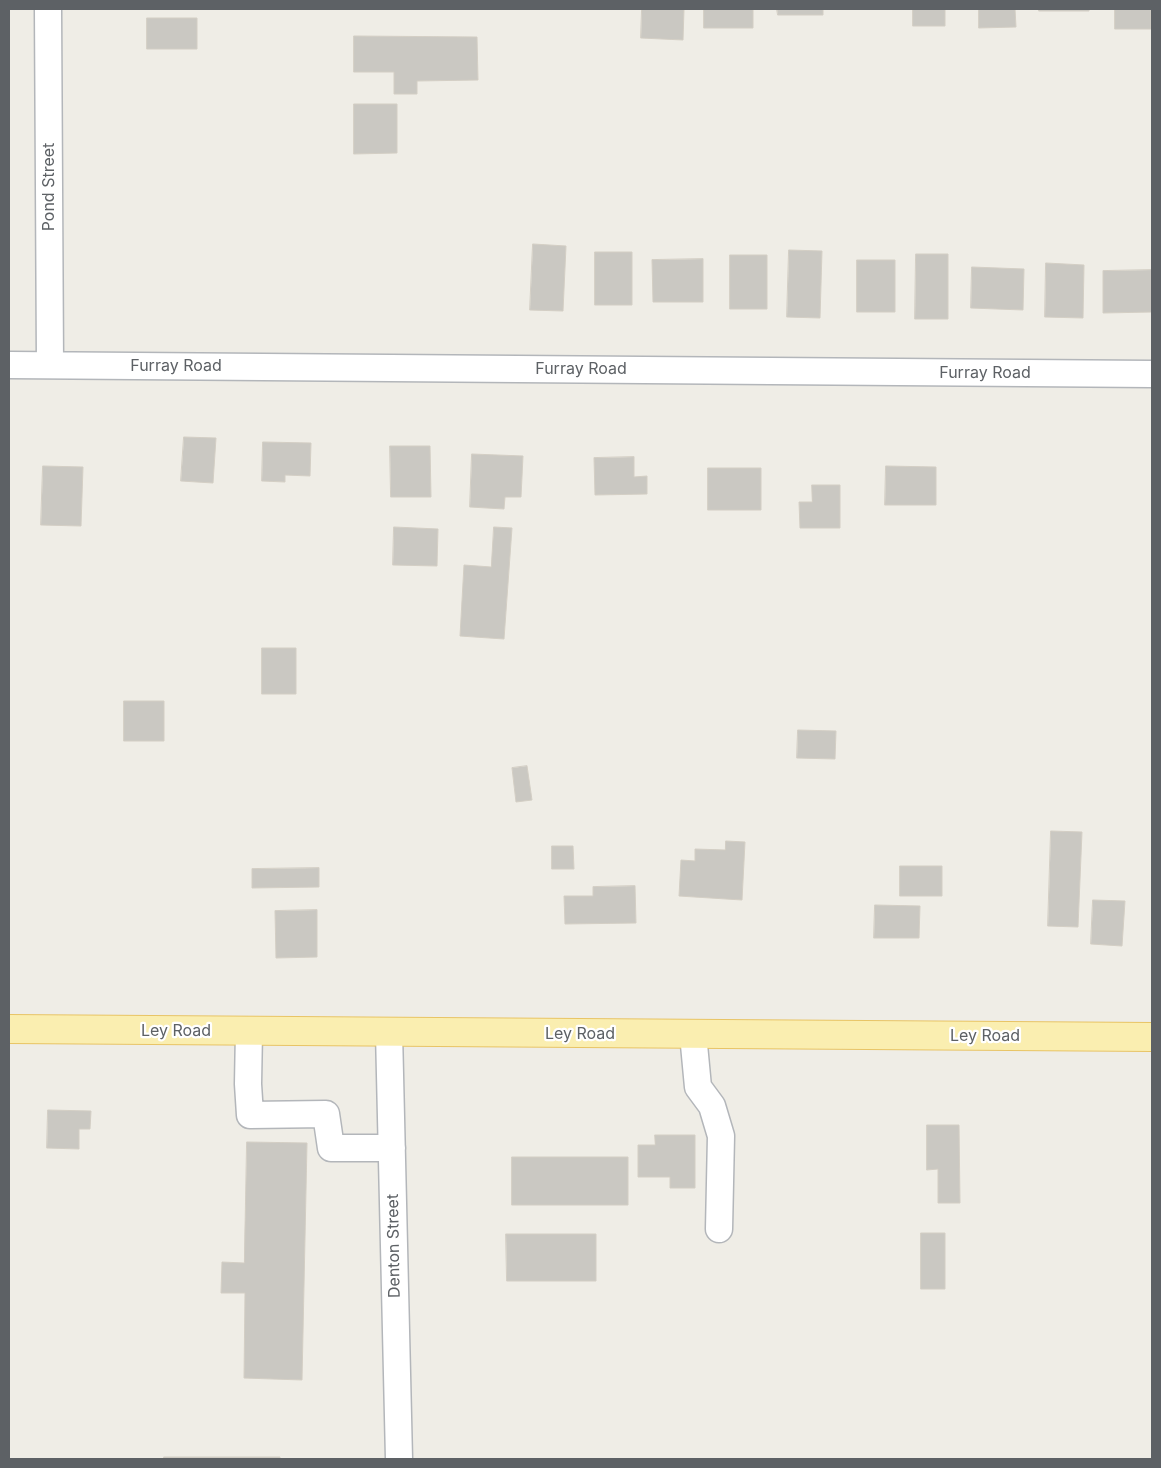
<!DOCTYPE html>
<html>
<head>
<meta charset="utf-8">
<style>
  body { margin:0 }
  #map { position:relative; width:1161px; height:1468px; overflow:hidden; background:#efede6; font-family:Inter,sans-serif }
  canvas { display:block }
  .frame { position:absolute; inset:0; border:10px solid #5d6165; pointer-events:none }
</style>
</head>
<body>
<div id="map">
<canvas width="1161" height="1468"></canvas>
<div class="frame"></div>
</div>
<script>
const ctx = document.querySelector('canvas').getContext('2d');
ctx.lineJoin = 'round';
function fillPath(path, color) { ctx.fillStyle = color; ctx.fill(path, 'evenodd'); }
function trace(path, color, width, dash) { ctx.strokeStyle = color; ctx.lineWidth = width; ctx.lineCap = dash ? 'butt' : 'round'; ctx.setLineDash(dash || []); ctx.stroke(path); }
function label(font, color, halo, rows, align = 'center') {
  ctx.font = font + ' Inter,sans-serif'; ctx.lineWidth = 4.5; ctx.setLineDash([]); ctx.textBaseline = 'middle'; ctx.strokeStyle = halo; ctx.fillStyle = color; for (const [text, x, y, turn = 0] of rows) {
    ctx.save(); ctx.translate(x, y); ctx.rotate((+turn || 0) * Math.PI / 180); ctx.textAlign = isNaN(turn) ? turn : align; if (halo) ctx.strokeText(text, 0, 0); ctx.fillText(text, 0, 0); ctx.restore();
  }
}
const building = new Path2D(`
  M642,9H684L683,40L641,38Z
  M704,9H753V28H704Z
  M777,9H823V15H778Z
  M913,9H945V26H913Z
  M979,9H1015L1016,27L979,28Z
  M1039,9H1089V11H1039Z
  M1115,9H1151V29H1115Z
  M147,18H197V49H147Z
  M354,36L477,37L478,80L417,81V94H394V72H354Z
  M354,104H397V153L354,154Z
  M533,244L566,246L563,311L530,310Z
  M789,250L822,251L820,318L787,317Z
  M595,252H632V305H595Z
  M916,254H948V319H915Z
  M730,255H767V309H730Z
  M703,259V302H653L652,260Z
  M857,260H895V312H857Z
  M1046,263L1084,265L1083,318L1045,317Z
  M972,267L1024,269L1023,310L971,308Z
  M1152,270V312L1103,313V271Z
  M184,437L216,438L213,483L181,481Z
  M263,442L311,443L310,476L285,475V482L262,481Z
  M390,446H430L431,497H391Z
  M472,454L523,456L521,497H505L504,509L470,507Z
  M634,457V477L647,476V494L595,495L594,458Z
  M43,466L83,467L81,526L41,525Z
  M886,466L936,467V505H885Z
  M708,468H761V510H708Z
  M812,485H840V528H800L799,502H812Z
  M394,527L438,529L437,566L393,565Z
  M494,527L512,528L504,639L460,636L464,565L491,567Z
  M262,648H296V694H262Z
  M124,701H164V741H124Z
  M798,730L836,731L835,759L797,758Z
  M527,766L532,800L516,802L512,768Z
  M1051,831L1082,832L1078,927L1048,926Z
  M726,841L745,842L742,900L679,896L681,860L695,861V849L725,850Z
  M552,846H573L574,869H552Z
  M900,866H942V896H900Z
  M319,868V887L252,888V869Z
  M635,886L636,923L565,924L564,896H593V887Z
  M1093,900L1125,901L1122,946L1091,944Z
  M875,905L920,906L919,938H874Z
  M317,910V957L276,958L275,911Z
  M48,1110L91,1111L90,1129H79V1149L47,1148Z
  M927,1125H959L960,1203H938V1169L927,1170Z
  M655,1135H695V1188H670V1177H638V1145H655Z
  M247,1142L307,1143L302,1380L244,1378L245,1293H221L222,1262L244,1263Z
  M512,1157H628V1205H512Z
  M921,1233H945V1289H921Z
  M506,1234H596V1281H507Z
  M164,1457H280V1459H164Z`);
fillPath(building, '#cac8c2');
trace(building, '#d3cec4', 1);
const minor = new Path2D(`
  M48,9L50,365
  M9,365L1152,374
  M249,1031L248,1084L250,1115L326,1114L331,1148H392
  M389,1032L399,1459
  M693,1034L698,1087L712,1106L721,1136L719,1229`);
const major = new Path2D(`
  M9,1029L1152,1037`);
trace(minor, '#b3b6ba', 29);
trace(major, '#e8c465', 30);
trace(minor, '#fff', 26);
trace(major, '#faeeb0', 28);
label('16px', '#5d6165', '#fff', [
  ["Pond Street",49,187,-90],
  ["Furray Road",176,366],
  ["Furray Road",581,369],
  ["Furray Road",985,373],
  ["Ley Road",176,1031],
  ["Ley Road",580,1034],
  ["Ley Road",985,1036],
  ["Denton Street",394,1246,-91]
]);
</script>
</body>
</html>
